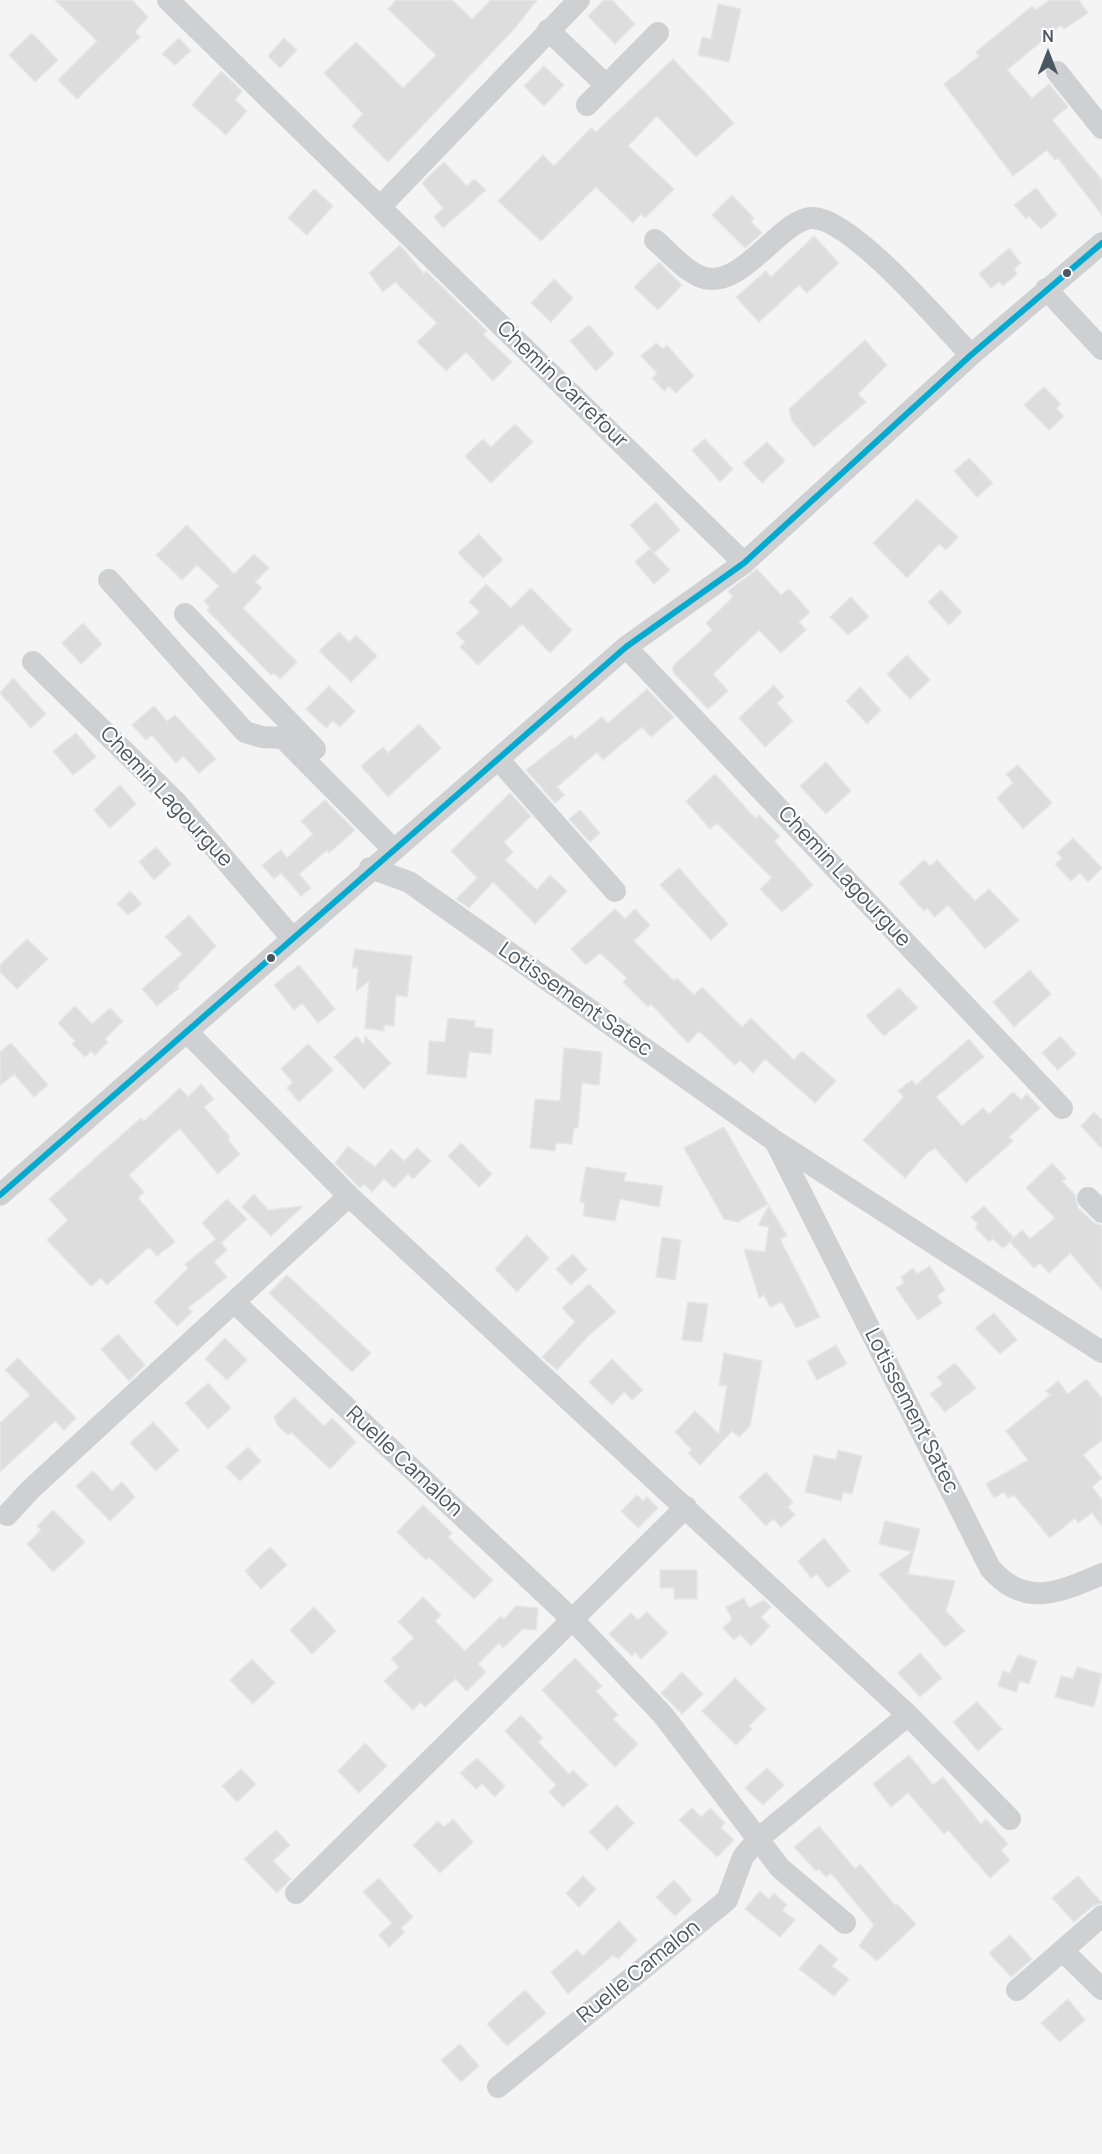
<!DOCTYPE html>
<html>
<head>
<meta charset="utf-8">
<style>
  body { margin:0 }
  #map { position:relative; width:1102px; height:2154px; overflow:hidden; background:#f4f4f4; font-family:Manrope,sans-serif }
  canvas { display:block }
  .north { position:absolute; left:1018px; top:24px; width:60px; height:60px; -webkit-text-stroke:4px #fff; paint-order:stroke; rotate:0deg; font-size:16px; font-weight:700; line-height:24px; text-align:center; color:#4a5661 }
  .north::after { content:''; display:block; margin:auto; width:21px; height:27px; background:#4a5661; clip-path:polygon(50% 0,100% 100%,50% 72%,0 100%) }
</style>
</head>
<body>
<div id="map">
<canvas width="1102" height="2154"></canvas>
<div class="north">N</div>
</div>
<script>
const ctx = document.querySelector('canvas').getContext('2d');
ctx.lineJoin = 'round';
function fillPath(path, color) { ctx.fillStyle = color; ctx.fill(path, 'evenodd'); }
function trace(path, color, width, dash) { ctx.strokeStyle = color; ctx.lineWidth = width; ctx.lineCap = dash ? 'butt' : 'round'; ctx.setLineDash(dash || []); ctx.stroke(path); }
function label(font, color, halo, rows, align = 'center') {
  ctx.font = font + ' Manrope,sans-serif'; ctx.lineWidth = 4.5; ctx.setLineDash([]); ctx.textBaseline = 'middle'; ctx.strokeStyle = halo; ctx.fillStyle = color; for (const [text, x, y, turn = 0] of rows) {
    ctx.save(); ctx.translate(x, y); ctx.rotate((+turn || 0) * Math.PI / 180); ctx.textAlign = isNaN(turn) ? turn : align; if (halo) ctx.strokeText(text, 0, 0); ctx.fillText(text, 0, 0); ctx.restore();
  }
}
const building = new Path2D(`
  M55,0H132L148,17L135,32L140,37L77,99L58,80L97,41Z
  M396,0H452L472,19L491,0H537L515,28L388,162L352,126L363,114L324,73L356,42L403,88L436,55L388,9Z
  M604,0H612L635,24L615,44L588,16Z
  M1050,0H1079L1088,13L1064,29L1061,25L1007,70L1032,98L1049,84L1068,107L1052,120L1102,180V215L1058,158L1055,160L1047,150L1013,176L944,84L979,56L976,52L1032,6L1035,10Z
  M718,4L741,9L729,62L698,55L702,37L711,39Z
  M32,33L58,60L35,82L9,55Z
  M179,38L191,51L175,65L162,54Z
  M284,38L297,50L280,68L268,56Z
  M673,59L734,123L696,157L657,116L628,146L674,189L645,218L641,214L633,223L596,187L541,241L498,201L543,155L554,166L591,128L596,132Z
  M544,66L564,85L544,106L524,86Z
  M221,71L242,91L235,100L247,111L226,135L192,105Z
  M444,162L467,186L474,179L486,190L443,228L434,217L443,208L422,183Z
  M1036,188L1057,215L1041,229L1029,216L1026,219L1014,205Z
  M314,189L333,206L307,235L288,218Z
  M732,195L754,218L751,222L762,233L745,248L712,215Z
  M814,236L839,263L807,293L799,285L759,322L736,297L766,271L771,277Z
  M400,245L424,274L426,271L487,331L483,334L512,362L493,381L466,352L446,371L417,342L437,323L395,282L383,292L369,273Z
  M1009,248L1021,263L1014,269L1017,274L1003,286L999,282L991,288L979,274Z
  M659,262L682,285L658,310L634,287Z
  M554,279L573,298L551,322L531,303Z
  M589,325L614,354L596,371L570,341Z
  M865,340L887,365L858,394L866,402L814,447L792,421L789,409Z
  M656,343L663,349L667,345L694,376L676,393L669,386L664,391L652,378L657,373L641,356Z
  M1044,387L1061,404L1056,408L1064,416L1049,430L1024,405Z
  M515,424L533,442L491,483L465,456L483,439L491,447Z
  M705,439L733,469L720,482L692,450Z
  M767,442L785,461L762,483L743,463Z
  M969,458L993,483L977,497L954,471Z
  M917,499L958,537L946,550L939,544L907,578L873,543Z
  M656,502L680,530L654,553L630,525Z
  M187,525L234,574L254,554L269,568L255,582L262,588L243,608L297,662L280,679L274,673L271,675L207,610L210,607L204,601L219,586L197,565L182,580L156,555Z
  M479,534L503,560L483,578L458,553Z
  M650,549L670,570L654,584L635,562Z
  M757,569L781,595L789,589L810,612L799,622L806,630L781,653L759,630L713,674L728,691L708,709L673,672V666L712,630L706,623L733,597L728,591Z
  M486,584L511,608L531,588L572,630L550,653L522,624L478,665L460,647L465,642L456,633L480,612L469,602Z
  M941,590L962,612L949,625L928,602Z
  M851,597L869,617L848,635L830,617Z
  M83,623L102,644L81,664L62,643Z
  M339,632L349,642L356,635L377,656L351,682L319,651Z
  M907,655L930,680L910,699L887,674Z
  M13,678L46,714L31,728L0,693Z
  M774,685L784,697L777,703L793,721L765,747L739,718Z
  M329,686L355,711L340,727L333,721L326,728L306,709Z
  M860,687L881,710L867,724L846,701Z
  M647,689L674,717L651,737L642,727L603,760L597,752L557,787L565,795L555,803L526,770L571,735L575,739L602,717L608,723Z
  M154,706L167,721L175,715L216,759L199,773L183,756L176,763L152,735L146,740L132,725Z
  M419,724L441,748L388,797L361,766L383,747L388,753Z
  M76,733L96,757L73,775L53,751Z
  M826,762L851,791L826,814L800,786Z
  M1018,765L1052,803L1023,829L997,798L1013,783L1006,774Z
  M715,774L756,819L759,815L780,836L774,841L813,885L782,912L760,889L772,878L717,823L710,829L686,801Z
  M120,785L136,804L110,828L94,810Z
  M510,793L531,816L504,842L513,852L505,860L537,890L550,875L567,891L535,924L493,882L469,908L456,899L477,878L451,851Z
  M325,800L355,830L329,853L327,850L299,874L311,888L301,896L281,873L274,879L262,865L281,850L287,858L313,834L301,821Z
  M580,810L600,833L590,842L569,819Z
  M1073,838L1102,868L1088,882L1080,873L1071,881L1055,864L1062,858L1057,853Z
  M156,847L171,864L154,880L139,862Z
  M924,860L930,866L937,860L975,901L989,889L1019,920L985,949L948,905L935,917L927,908L924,911L899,883Z
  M679,868L728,924L711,940L660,885Z
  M130,891L142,904L128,915L117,904Z
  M615,909L625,919L635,909L650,925L634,941L674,981L677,978L694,995L702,987L742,1027L751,1018L794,1060L802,1051L836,1081L815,1103L765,1059L753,1073L740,1060L735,1065L699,1031L688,1043L651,1004L648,1007L623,982L627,978L600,953L586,965L571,949Z
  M189,915L216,946L177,986L179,988L157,1006L142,989L182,954L165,937Z
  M27,939L48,959L17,989L0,972V965Z
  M355,949L412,956L407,997L396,995L394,1026L384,1025V1031L365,1028L369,981L356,991L358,968H352Z
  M299,965L335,1009L318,1023L302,1003L294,1010L274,985Z
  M1030,970L1051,994L1014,1027L993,1002Z
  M899,988L918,1008L884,1036L866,1016Z
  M75,1006L92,1024L110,1008L123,1021L105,1039L108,1042L95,1055L91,1051L85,1057L72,1044L75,1041L58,1023Z
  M448,1018L475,1021V1027L493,1029L491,1054L469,1052L466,1078L427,1074L429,1041L445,1042Z
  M357,1036L364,1045L365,1036L391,1063L364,1089L334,1057Z
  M1060,1036L1076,1054L1058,1070L1042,1053Z
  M969,1039L984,1057L936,1097L962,1126L983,1108L989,1114L1013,1092L1021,1100L1027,1094L1040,1108L1009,1137L1013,1141L966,1183L935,1148L926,1154L905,1178L863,1140L904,1097L898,1091L912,1080L916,1085Z
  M11,1043L48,1085L34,1097L14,1074L0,1086V1052Z
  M308,1044L333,1070L299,1102L287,1088L293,1082L281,1069Z
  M564,1048L602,1052L599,1085L582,1083L578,1128H574L572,1144L556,1143L555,1151L530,1148L535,1099L560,1101Z
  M201,1084L214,1099L204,1107L230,1137L228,1140L240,1154L218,1174L180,1129L172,1135L129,1175L144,1192L138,1198L175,1242L157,1256L149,1247L107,1285L101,1278L91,1286L47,1240L68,1220L49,1199L141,1118L144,1121L180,1088L188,1097Z
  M1094,1112L1102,1120V1149L1081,1126Z
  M724,1127L768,1204L738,1222L724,1219L684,1148Z
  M461,1143L492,1174L479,1187L448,1156Z
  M348,1146L375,1167L391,1149L404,1161L417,1148L431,1161L413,1179L408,1174L394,1188L384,1179L372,1192L364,1184L360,1188L335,1163Z
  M1052,1163L1066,1178L1062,1181L1075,1195L1078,1208L1093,1222L1102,1226V1290L1070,1253L1049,1273L1040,1263L1034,1268L1010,1242L1022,1230L1030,1239L1055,1218L1026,1188Z
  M586,1167L626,1173L624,1181L663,1186L659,1207L620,1199L615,1221L583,1216L585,1203L580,1202Z
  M254,1194L268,1210L303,1206L271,1236L242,1207Z
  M227,1199L247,1219L221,1243L227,1250L214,1262L227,1277L188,1308L192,1312L177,1326L154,1302L188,1268L185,1264L216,1239L202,1223Z
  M769,1206L787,1236L780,1239L820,1317L796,1328L782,1302L770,1307L764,1295L759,1298L744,1249L765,1252L769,1227L758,1225Z
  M984,1206L1014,1238L1003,1248L993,1239L989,1242L975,1227L978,1224L971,1217Z
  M527,1235L549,1258L517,1292L495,1269Z
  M662,1237L681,1240L675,1280L656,1277Z
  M573,1254L587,1270L571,1285L556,1269Z
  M930,1266L945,1290L937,1296L942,1303L918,1320L896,1288L904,1283L901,1277L913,1268L917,1274Z
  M287,1275L371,1353L352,1372L269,1293Z
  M589,1284L616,1312L589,1335L557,1370L542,1357L575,1322L562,1308Z
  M688,1302L708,1304L702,1342L682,1340Z
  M994,1313L1017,1340L1000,1354L975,1328Z
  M118,1334L145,1365L129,1381L101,1349Z
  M225,1338L247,1360L227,1380L205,1359Z
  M836,1345L847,1364L817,1380L807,1362Z
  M724,1353L762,1361L750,1426L739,1437L732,1431L700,1465L688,1453L692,1450L675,1432L695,1411L719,1434L727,1386L719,1385Z
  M18,1358L76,1418L64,1430L55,1421L0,1472V1423L30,1395L5,1370Z
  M612,1359L643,1390L632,1400L624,1392L612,1405L589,1382Z
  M955,1363L976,1388L945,1412L930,1394L943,1384L937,1377Z
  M1086,1379L1102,1398V1440L1083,1455L1102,1478L1092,1487L1102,1500V1526L1092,1513L1078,1523L1075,1518L1050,1538L1014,1495L1008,1498L1004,1492L994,1498L986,1484L1028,1460L1006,1431L1050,1395L1046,1391L1058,1381L1068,1394Z
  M208,1383L231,1408L208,1429L185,1403Z
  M294,1397L324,1426L332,1418L356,1442L330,1469L291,1432L288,1435L278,1426L274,1417Z
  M153,1422L179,1450L156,1471L130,1443Z
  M248,1447L261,1461L240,1481L226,1467Z
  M838,1450L862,1456L852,1494L843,1492L841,1501L805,1492L814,1455L836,1460Z
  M93,1471L112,1491L122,1482L135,1497L110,1521L76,1486Z
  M766,1472L793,1502L788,1507L795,1515L781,1527L773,1519L766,1526L739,1497Z
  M637,1495L643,1501L647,1497L658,1508L638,1528L621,1511Z
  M423,1505L452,1533L448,1537L493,1580L474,1599L429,1557L426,1560L397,1532Z
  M53,1510L85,1542L53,1572L27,1544L41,1530L37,1526Z
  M885,1521L920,1529L908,1574L955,1581L946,1611L965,1631L945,1647L879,1574L912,1552L879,1544Z
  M824,1538L850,1571L828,1588L817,1574L811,1578L798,1561Z
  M270,1547L287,1565L261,1589L245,1571Z
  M660,1570H697V1599H674V1588H660Z
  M423,1597L441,1615L435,1621L465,1651L501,1616L504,1619L516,1606L538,1608L536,1630L523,1629L503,1648L499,1643L478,1664L486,1672L467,1691L455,1679L425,1707L421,1702L413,1710L384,1681L399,1667L391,1659L414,1638L398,1622Z
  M744,1598L749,1608L764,1600L771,1607L761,1617L770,1626L751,1646L740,1634L734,1640L723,1628L732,1619L726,1607Z
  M314,1607L336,1631L312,1654L290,1630Z
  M647,1612L668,1633L641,1659L635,1652L632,1656L609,1634L631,1613L638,1620Z
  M920,1653L942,1678L920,1697L898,1673Z
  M1018,1655L1037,1661L1029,1684L1020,1681L1016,1692L998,1686L1003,1671L1010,1673Z
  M575,1658L602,1686L596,1691L618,1715L613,1719L638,1744L615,1767L542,1690Z
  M252,1659L275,1683L253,1704L230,1680Z
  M1077,1667L1102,1674L1094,1707L1055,1697L1061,1676L1073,1679Z
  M682,1672L703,1694L682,1714L661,1693Z
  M735,1678L766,1709L749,1726L752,1729L736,1745L702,1711Z
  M977,1702L1002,1729L978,1751L953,1722Z
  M521,1715L543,1738L538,1742L569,1774L573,1770L588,1785L563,1807L549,1792L556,1785L505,1731Z
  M365,1743L387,1766L359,1793L338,1771Z
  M909,1755L933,1785L943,1777L981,1824L986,1819L1008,1844L1001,1850L1010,1860L990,1878L948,1830L944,1834L908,1793L891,1807L873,1784Z
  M477,1758L505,1786L495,1797L482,1784L476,1789L460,1773Z
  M767,1768L784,1785L763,1805L745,1788Z
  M241,1769L256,1784L237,1802L222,1786Z
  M617,1805L634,1823L607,1850L589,1832Z
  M692,1808L701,1817L710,1808L725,1823L721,1828L734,1840L717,1857L679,1820Z
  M453,1819L473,1842L440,1873L413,1845L438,1821L444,1827Z
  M819,1826L855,1869L860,1864L895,1905L897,1904L916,1924L877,1961L859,1946L874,1925L831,1873L826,1877L819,1869L816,1871L794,1847Z
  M276,1830L290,1845L273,1861L291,1879L277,1893L244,1859Z
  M583,1876L596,1889L579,1907L566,1893Z
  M1078,1876L1102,1903L1093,1906L1074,1922L1052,1898Z
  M379,1878L413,1917L401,1928L405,1932L389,1947L379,1935L392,1923L363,1892Z
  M674,1880L692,1900L675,1916L656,1897Z
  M760,1891L769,1899L774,1893L787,1905L782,1910L795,1920L780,1937L745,1909Z
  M619,1921L637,1940L618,1959L613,1955L568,1994L551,1972L577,1950L583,1956Z
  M1010,1935L1032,1959L1011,1977L989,1953Z
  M820,1944L838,1959L832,1966L849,1979L834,1996L799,1969Z
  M525,1990L546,2013L507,2046L487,2024Z
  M1068,1999L1085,2020L1060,2042L1041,2023Z
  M460,2044L479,2066L461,2082L441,2060Z`);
fillPath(building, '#ddddde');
trace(building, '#e5e6e7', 1.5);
trace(new Path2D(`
  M168,0L744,563
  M548,30L606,85
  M1057,72L1102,128
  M587,105L658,33
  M380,207L579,0
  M655,240C668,251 682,268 697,275C739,298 781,215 814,218C854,221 941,324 971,355
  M1046,289L1102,349
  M109,580L245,732L262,737L283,738L394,850
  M185,614L315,749
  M626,647L1062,1108
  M33,662L175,801L292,938
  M498,759L615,891
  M370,868L409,882L775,1141L1102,1352
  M187,1032L349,1196L908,1715L1010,1819
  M776,1143L990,1568C1025,1609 1060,1592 1102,1574
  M0,1195L626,647L744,563L971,355L1102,243
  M1088,1198L1102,1212
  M234,1302L574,1621L663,1715L780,1868L845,1923
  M7,1515L30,1490L349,1196
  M296,1893L686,1507
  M1063,1951L1102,1989
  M1017,1990L1102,1916
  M498,2087L727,1900L743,1857L758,1839L908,1715`), '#ced0d2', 22);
trace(new Path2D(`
  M0,1195L626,647L744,563L971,355L1102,243`), '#00a9ce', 6);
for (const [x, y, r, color] of [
  [1067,273,5,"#4a5661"],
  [271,958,5,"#4a5661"]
]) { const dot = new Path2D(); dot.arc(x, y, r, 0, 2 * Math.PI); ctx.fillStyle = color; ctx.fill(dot); trace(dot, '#fff', 2); }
label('21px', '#4a5661', '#fff', [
  ["Chemin Carrefour",562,385,44],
  ["Chemin Lagourgue",166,797,47],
  ["Chemin Lagourgue",844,877,47],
  ["Lotissement Satec",575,1000,35],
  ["Lotissement Satec",911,1411,63],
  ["Ruelle Camalon",404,1462,43],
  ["Ruelle Camalon",639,1972,-39]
]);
</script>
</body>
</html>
